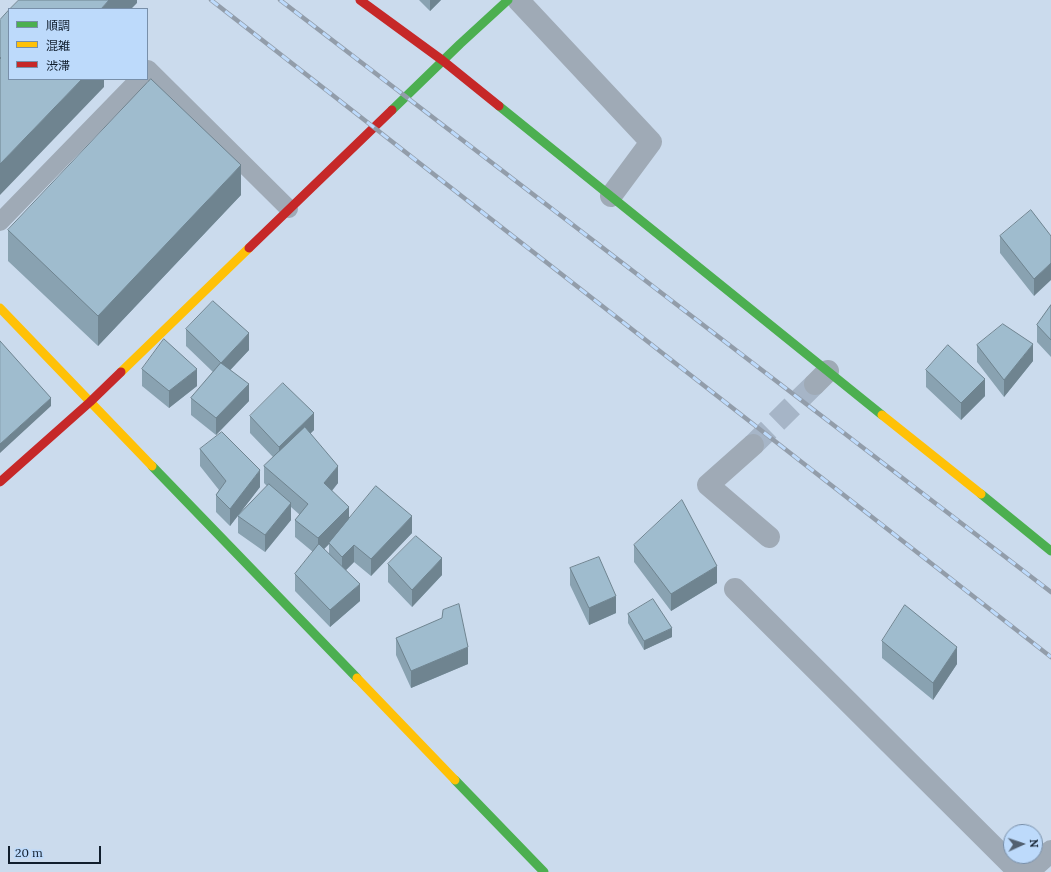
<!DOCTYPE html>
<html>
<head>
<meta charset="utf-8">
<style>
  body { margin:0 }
  #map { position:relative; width:1051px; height:872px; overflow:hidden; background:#cbdbed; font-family:Lora,"Noto Sans JP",serif }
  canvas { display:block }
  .legend { position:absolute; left:8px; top:8px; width:140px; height:72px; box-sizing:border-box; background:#bddafb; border:1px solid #788fa9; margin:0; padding:5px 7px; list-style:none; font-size:12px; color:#111e2d }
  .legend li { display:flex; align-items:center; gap:8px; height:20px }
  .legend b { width:20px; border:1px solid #788fa9 }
  .north { position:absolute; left:1003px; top:824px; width:40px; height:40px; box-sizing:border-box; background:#bddafb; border:1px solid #788fa9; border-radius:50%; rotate:87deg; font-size:11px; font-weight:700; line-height:16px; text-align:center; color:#111e2d }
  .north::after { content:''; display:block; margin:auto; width:14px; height:18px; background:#526070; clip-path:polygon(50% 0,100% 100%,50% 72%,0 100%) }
  .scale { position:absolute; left:8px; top:846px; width:93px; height:18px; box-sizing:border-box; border:2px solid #111e2d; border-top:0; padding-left:5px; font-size:12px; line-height:14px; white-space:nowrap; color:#111e2d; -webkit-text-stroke:3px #bddafb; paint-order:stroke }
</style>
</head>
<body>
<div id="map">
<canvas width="1051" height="872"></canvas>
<ul class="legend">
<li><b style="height:5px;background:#4caf50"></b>順調</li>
<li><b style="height:5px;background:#ffc107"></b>混雑</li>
<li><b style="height:5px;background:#c62828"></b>渋滞</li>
</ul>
<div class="north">N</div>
<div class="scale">20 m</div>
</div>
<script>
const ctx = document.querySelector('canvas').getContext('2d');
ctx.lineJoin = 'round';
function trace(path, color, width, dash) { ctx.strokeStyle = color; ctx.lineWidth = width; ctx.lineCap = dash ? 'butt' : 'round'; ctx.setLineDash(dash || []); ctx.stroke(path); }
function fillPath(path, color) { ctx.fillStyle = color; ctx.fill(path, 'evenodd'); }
trace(new Path2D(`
  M753,445L815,384`), '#a6b5c7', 22, [22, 11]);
trace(new Path2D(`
  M147,70L148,69L289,209
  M0,222L139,79`), '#9faab6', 18);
trace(new Path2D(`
  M518,0L651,142L611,196
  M815,384L828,371
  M753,445L708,485L769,537
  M735,589L1019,872
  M1028,872L1051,851`), '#9faab6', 22);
trace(new Path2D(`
  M499,106L882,415
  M392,110L460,44L508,0
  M152,466L357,678
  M981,494L1051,551
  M455,780L544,872`), '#4caf50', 9);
trace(new Path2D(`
  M0,308L152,466
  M121,372L249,248
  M882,415L981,494
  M357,678L455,780`), '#ffc107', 9);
trace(new Path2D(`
  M360,0L442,60L499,106
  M249,248L392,110
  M0,482L90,402L121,372`), '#c62828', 9);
const rail = new Path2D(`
  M211,0L1051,657
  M280,0L1051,592`);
trace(rail, '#929daa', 4.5);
trace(rail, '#bddafb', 3, [9]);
fillPath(new Path2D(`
  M419,0H441L430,11Z
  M241,195L98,346L8,261V230Z
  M1000,236H1051L1034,296L1000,253Z
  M1051,305V357L1037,342V325Z
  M186,329L249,350L230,370L249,401L216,435L191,415V398L213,372L186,346Z
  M977,345L1033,361L1004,397L977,362Z
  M142,369L197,386L169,408L142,386Z
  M926,370L985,396L961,420L926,387Z
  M250,416L314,430L310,434L338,483L332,491L349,519L412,533L371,576L354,562L346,570L360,601L330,627L295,591V574L313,552L295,537V520L300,515L291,507V520L265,552L238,533V516L267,486L264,483V466L273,457L250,433ZM329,544V554L324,549Z
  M200,449L260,487L230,526L216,512V495L219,490L200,466Z
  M634,545L717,583L671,611L634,562Z
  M388,564L442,575L412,607L388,582Z
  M570,568L616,613L589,625L570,585Z
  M628,614L672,637L644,650L628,623Z
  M396,638L468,664L411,688L396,655Z
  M882,641L957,664L933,700L882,658Z`), '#89a2b1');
fillPath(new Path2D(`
  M109,0H137V3L131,9H101Z
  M430,0H441L430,11Z
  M82,79H104V87L0,195V164Z
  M241,165V195L98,346V316Z
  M1051,263V280L1034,296V279Z
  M249,333V350L221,380V363Z
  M1033,344V361L1004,397V380Z
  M197,369V386L169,408V391Z
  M985,379V396L961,420V403Z
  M249,384V401L216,435V418Z
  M51,398V406L0,453V444Z
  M314,413V430L279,464V447Z
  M338,466V483L324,500V483Z
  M260,470V487L230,526V509Z
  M291,503V520L265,552V535Z
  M349,507V524L318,555V538Z
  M412,516V533L371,576V559Z
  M354,545V562L342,574V557Z
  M442,558V575L412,607V590Z
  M717,566V583L671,611V594Z
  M360,584V601L330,627V610Z
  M616,596V613L589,625V608Z
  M672,628V637L644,650V641Z
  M468,647V664L411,688V671Z
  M957,647V664L933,700V683Z`), '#6f8490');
const building = new Path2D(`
  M19,0H109L101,9H10Z
  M9,10V79H82L0,164V59L1,58L0,57V20Z
  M151,79L241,165L98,316L8,230Z
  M1031,210L1051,236V263L1034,279L1000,236Z
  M213,301L249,333L221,363L186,329Z
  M1051,305V340L1037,325Z
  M1003,324L1033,344L1004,380L977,345Z
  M164,339L197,369L169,391L142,369Z
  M0,341L51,398L0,444Z
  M948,345L985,379L961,403L926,370Z
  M221,363L249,384L216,418L191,398Z
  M283,383L314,413L279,447L250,416Z
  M305,427L338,466L324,483L349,507L318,538L295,520L308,504L264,466Z
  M222,432L260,470L230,509L216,495L226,481L200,449Z
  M269,484L291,503L265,535L238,516Z
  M376,486L412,516L371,559L354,545L342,557L329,543Z
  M682,500L717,566L671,594L634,545Z
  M416,536L442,558L412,590L388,564Z
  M319,544L360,584L330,610L295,574Z
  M599,557L616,596L589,608L570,568Z
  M653,599L672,628L644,641L628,614Z
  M459,604L468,647L411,671L396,638L442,618L443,610Z
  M905,605L957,647L933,683L882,641Z`);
fillPath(building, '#9fbcce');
trace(building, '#6f8490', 1);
</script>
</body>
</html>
